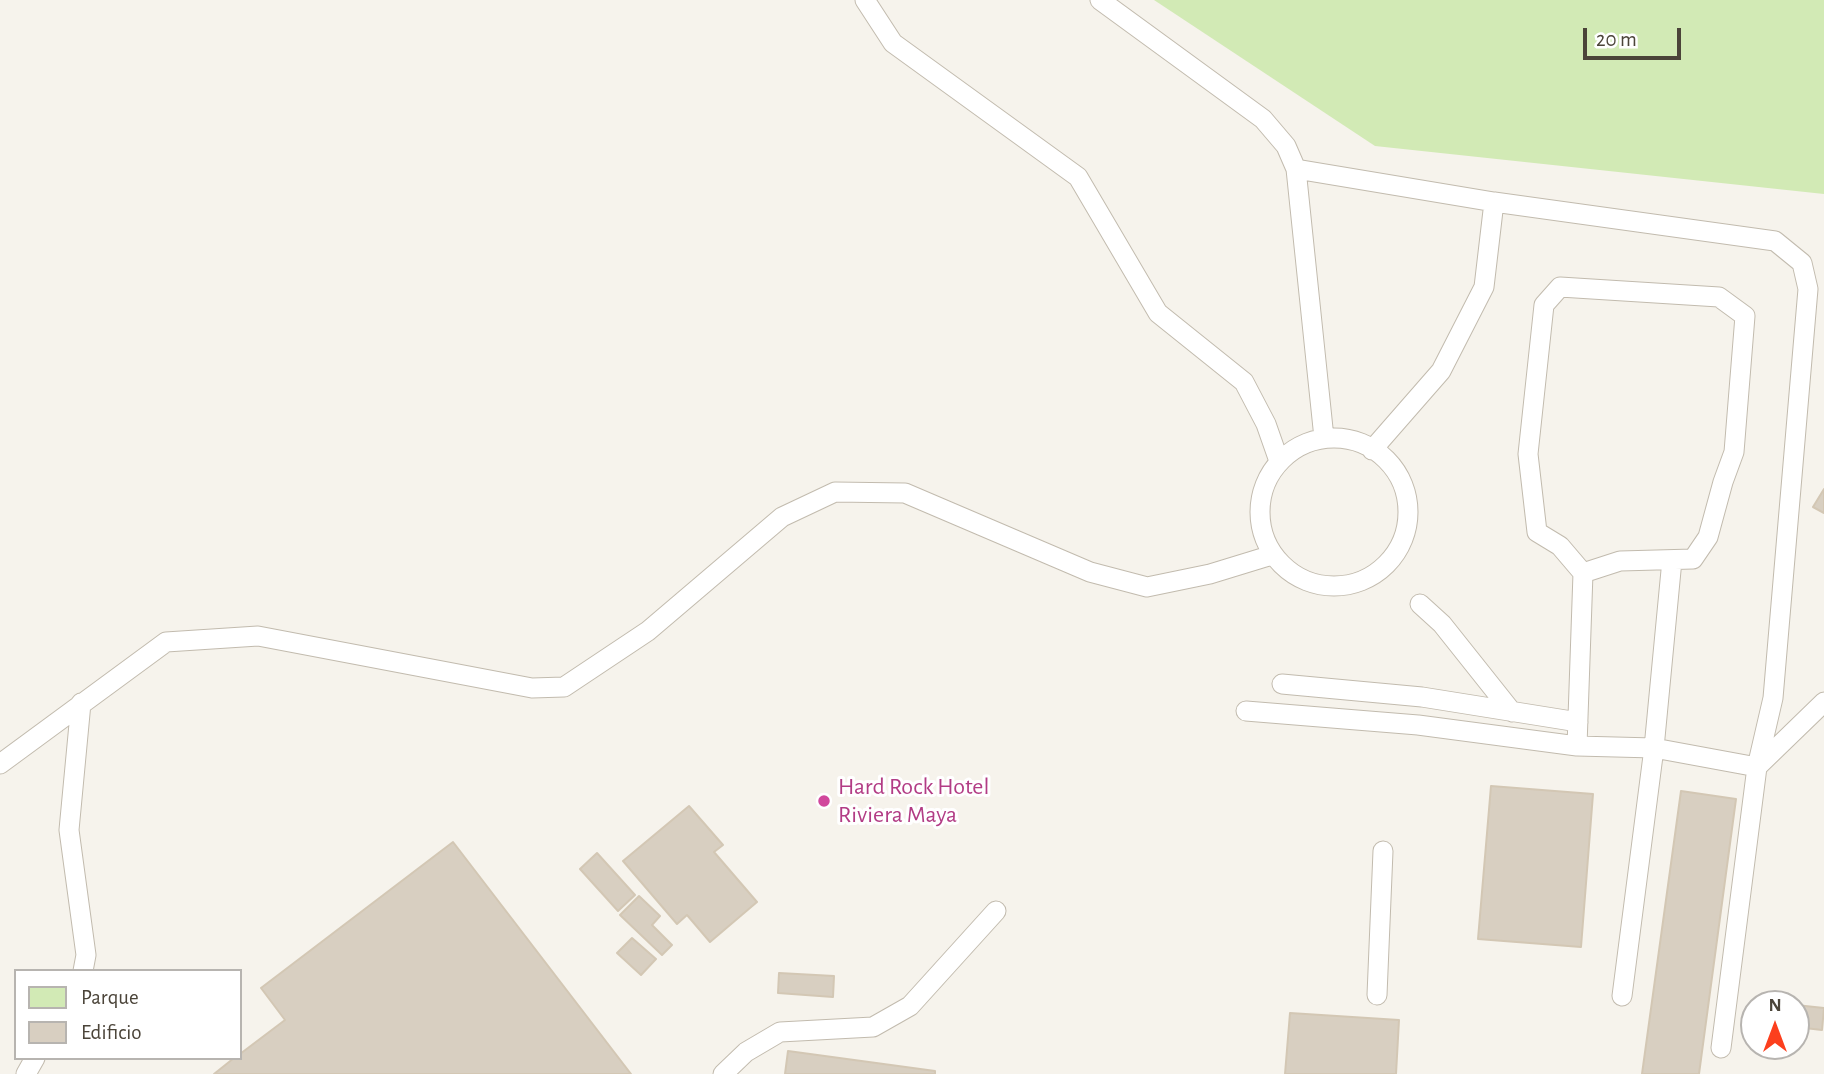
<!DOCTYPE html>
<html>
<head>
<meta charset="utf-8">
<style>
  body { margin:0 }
  #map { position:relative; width:1824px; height:1074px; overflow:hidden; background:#f6f3ec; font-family:"Alegreya Sans",sans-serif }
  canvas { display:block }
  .legend { position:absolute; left:14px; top:969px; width:228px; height:91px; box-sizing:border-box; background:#fff; border:2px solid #b7b4b0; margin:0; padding:9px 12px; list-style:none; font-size:21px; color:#4b4439 }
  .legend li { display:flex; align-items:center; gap:14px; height:35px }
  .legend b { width:35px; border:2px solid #b7b4b0 }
  .north { position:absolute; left:1740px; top:990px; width:70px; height:70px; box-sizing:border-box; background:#fff; border:2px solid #b7b4b0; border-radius:50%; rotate:0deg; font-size:19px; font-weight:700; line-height:28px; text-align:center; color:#4b4439 }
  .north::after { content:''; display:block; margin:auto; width:24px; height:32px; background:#fc3f1d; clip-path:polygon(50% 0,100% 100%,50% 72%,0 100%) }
  .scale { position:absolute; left:1583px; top:28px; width:98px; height:32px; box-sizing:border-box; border:4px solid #4b4439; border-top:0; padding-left:9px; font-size:21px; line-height:24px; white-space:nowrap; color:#4b4439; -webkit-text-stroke:5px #fff; paint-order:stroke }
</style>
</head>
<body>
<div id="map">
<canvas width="1824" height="1074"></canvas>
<ul class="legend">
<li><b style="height:19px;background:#d2eab5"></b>Parque</li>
<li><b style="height:19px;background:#d8cfc1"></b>Edificio</li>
</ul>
<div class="north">N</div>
<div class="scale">20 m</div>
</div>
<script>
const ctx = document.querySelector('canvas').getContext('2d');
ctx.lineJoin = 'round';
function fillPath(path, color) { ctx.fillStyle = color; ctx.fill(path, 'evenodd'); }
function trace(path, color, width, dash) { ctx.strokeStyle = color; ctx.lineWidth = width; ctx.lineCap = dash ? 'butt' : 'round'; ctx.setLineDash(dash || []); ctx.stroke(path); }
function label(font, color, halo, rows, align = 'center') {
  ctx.font = font + ' "Alegreya Sans",sans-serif'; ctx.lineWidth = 6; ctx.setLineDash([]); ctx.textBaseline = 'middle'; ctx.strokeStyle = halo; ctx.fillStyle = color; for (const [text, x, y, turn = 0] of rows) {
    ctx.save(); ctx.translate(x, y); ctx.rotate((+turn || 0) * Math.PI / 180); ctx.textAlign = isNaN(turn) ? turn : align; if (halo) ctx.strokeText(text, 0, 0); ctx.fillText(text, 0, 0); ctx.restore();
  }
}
fillPath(new Path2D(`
  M1154,0H1824V194L1375,146Z`), '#d2eab5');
const building = new Path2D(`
  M1824,489V513L1813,507Z
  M1491,786L1593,794L1581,947L1478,939Z
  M1681,791L1736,799L1699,1074H1642Z
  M689,806L723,845L714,852L757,902L710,942L687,915L677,924L623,861Z
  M453,842L631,1074H214L234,1058H240V1054L285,1020L261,988Z
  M597,853L635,895L618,911L580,869Z
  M639,896L660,916L652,925L672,945L662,955L620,915Z
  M632,938L656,959L641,975L617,953Z
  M779,973L834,976L833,997L778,993Z
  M1796,1005L1824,1008L1822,1030L1796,1027Z
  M1290,1013L1399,1020L1396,1074H1285Z
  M788,1051L935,1071V1074H785Z`);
fillPath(building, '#d8cfc1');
trace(building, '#d3c7b4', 2);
const lane = new Path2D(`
  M865,0L893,43L1078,177L1158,313L1244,382L1266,424L1279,461
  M1100,0L1263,119L1286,146L1296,169L1324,438
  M1260 512a74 74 0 1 1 148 0a74 74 0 1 1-148 0Z
  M1372,450L1441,371L1484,287L1494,202
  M1420,604L1442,624L1512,712
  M1282,684L1422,697L1578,722
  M81,703L69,830L86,955L83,971
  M1246,711L1418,725L1577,746L1654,748L1757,767L1773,698L1808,289L1802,263L1775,241L1494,202L1296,169
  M1577,746L1583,573L1560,546L1537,532L1528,454L1544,305L1560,287L1719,297L1745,316L1734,452L1723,482L1708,537L1693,559L1620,561L1583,573
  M0,764L166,642L258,636L532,688L564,687L648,631L782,517L835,492L905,493L1090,572L1147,587L1210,574L1272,555
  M1377,995L1383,851
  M1622,996L1654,748L1672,560
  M1721,1048L1757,767L1824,702
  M26,1074L35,1058
  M723,1074L746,1052L780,1032L873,1027L910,1006L996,911`);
trace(lane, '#c2bbae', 21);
trace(lane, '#fff', 19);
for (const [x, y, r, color] of [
  [824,801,7,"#d1479c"]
]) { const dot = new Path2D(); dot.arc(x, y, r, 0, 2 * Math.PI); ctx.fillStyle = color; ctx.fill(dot); trace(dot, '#fff', 2.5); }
label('24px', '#b23c85', '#fff', [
  ["Hard Rock Hotel",838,787],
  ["Riviera Maya",838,815]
], 'left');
</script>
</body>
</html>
